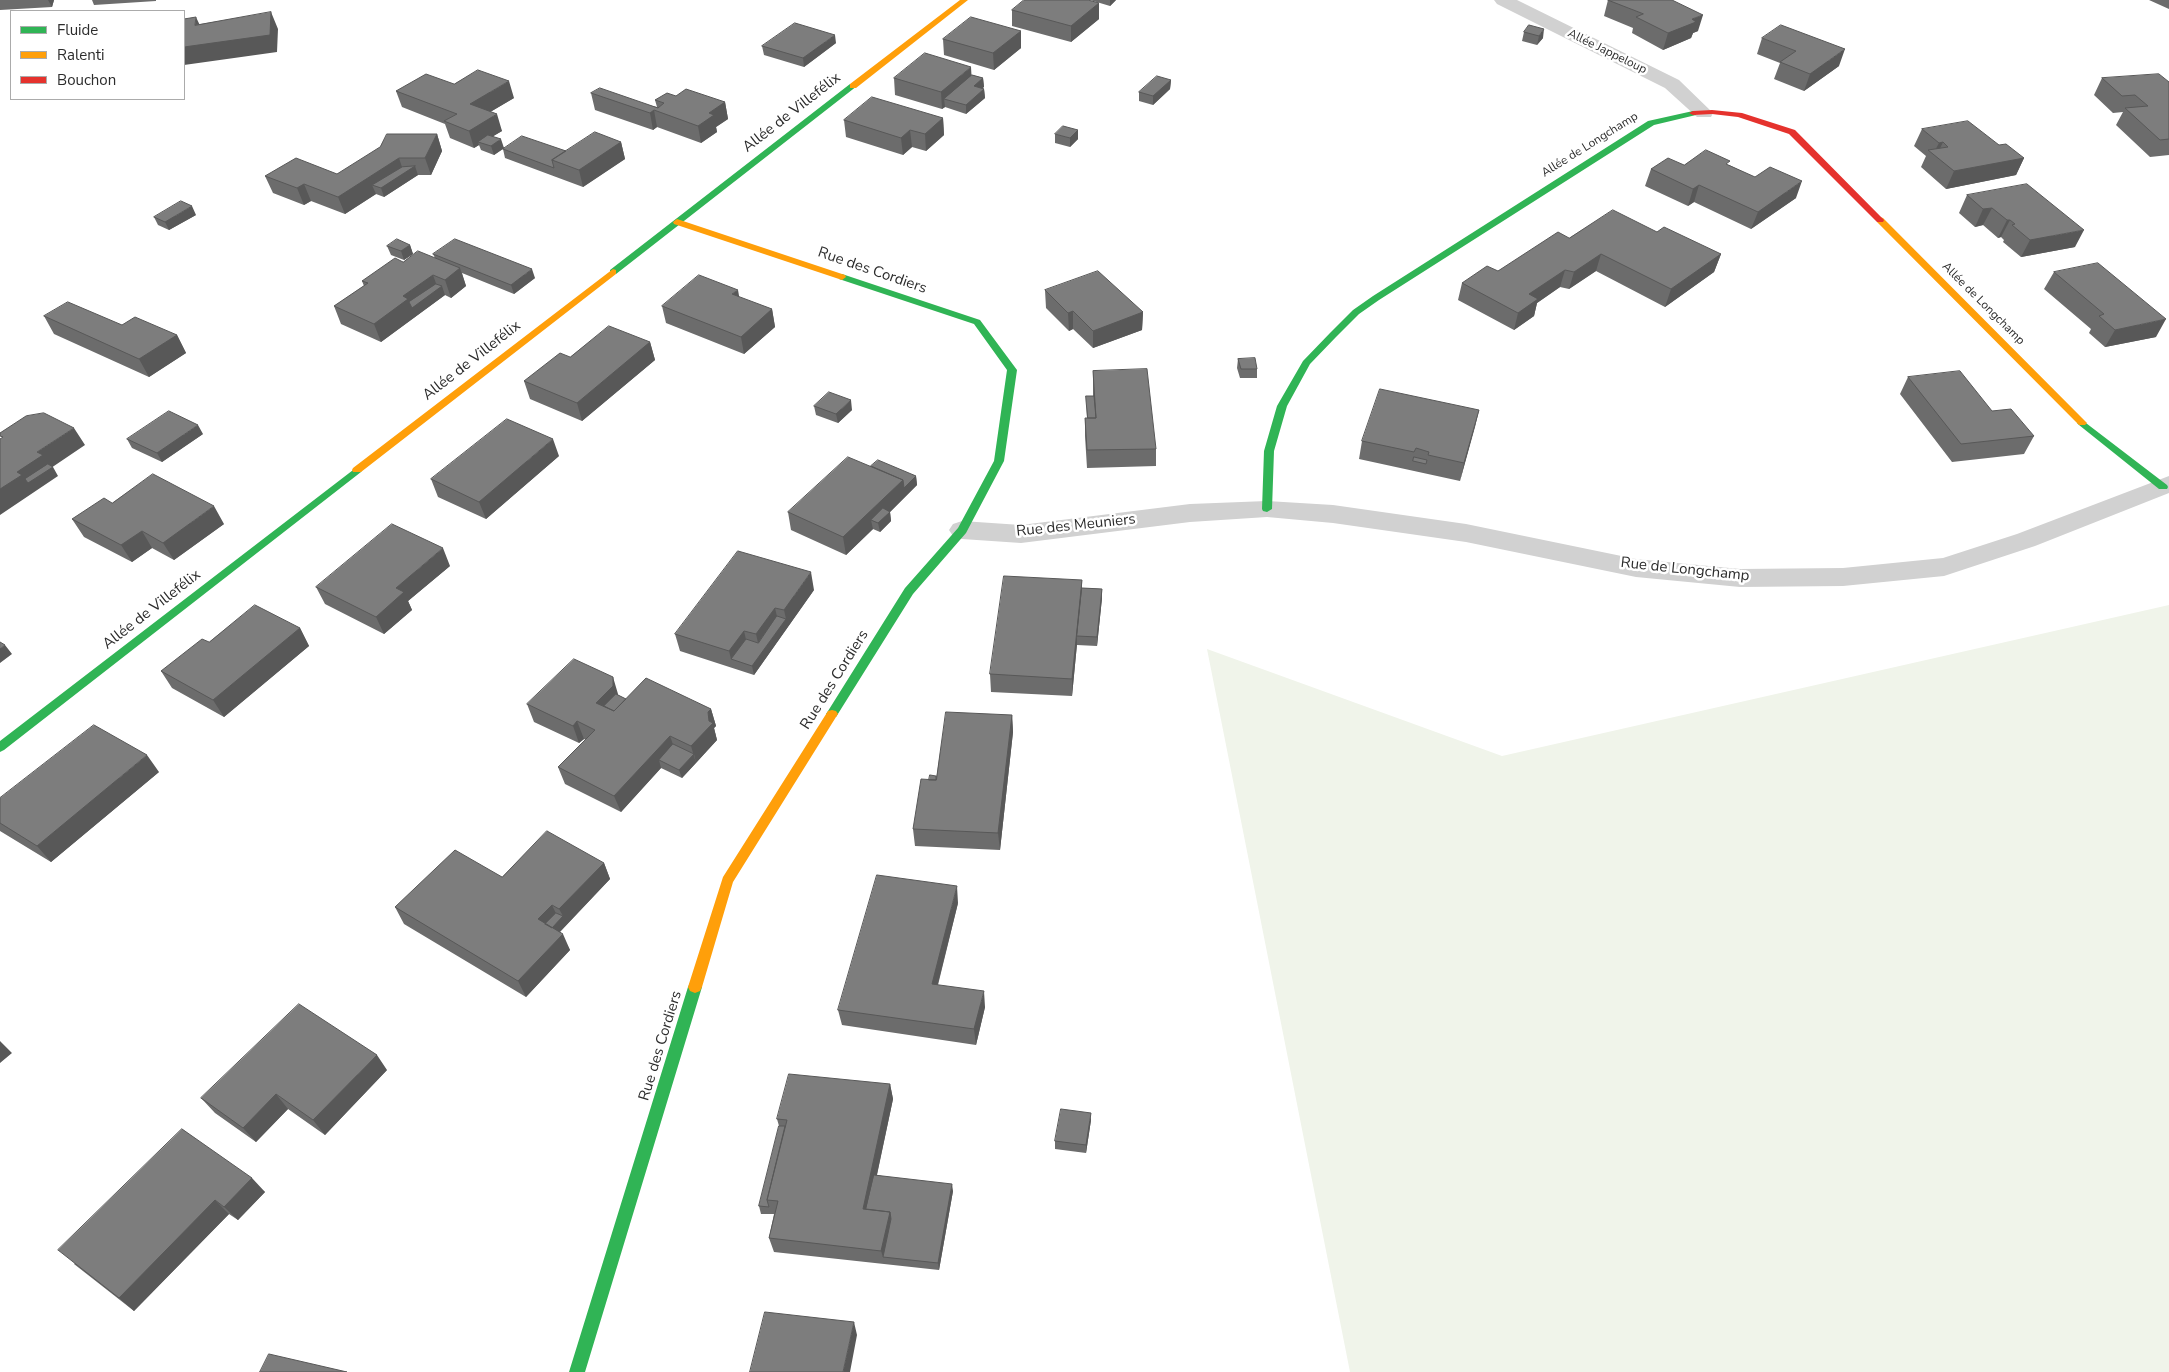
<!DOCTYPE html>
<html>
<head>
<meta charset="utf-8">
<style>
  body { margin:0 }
  #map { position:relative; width:2169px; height:1372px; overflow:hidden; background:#fff; font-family:"Nunito Sans",sans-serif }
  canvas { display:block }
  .legend { position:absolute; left:10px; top:10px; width:175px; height:90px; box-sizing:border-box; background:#fff; border:1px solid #ababab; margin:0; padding:6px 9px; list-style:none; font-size:15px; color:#2c2c2c }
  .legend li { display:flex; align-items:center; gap:10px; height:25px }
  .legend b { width:25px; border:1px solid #ababab }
</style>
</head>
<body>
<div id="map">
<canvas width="2169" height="1372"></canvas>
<ul class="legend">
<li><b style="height:6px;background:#30b455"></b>Fluide</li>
<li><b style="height:6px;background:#ff9f0a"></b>Ralenti</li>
<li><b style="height:6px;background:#e5322d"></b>Bouchon</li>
</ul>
</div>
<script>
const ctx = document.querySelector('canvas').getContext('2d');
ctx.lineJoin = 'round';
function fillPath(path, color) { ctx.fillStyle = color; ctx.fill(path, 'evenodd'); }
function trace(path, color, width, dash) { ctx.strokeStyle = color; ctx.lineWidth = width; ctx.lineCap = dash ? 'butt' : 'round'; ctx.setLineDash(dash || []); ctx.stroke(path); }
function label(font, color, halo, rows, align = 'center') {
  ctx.font = font + ' "Nunito Sans",sans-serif'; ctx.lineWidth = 5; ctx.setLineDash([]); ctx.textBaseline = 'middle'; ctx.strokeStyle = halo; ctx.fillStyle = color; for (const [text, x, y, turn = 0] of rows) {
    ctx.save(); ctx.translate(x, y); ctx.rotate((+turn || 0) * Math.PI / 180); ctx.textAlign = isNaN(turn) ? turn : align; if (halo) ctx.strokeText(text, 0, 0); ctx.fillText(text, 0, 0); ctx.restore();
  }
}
fillPath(new Path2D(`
  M2169,605V1372H1350L1207,649L1502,756Z`), '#f0f4ea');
fillPath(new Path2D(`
  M1494,0H1517L1679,80L1713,113L1711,117H1697L1665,88L1497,4Z
  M2169,476V493L2035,546L1944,576L1843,586L1740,587L1636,577L1466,542L1333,523L1267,517L1190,522L1021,543L962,539L953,536L949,530L953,524L962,521L1021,525L1190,504L1267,501L1333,505L1466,524L1636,559L1740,569L1843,568L1943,558L2017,534Z`), '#d1d1d1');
fillPath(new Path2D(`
  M850,84L857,86L616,274H610V270Z
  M1693,111H1696V115L1654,125L1379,300L1359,314L1336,337L1310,364L1287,406L1274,451L1272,509L1267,512L1263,511L1262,509L1264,451L1277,406L1303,361L1330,333L1353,310L1373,296L1648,121Z
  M842,274L980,320L1017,370L1004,461L966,533L913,594L836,717H828L826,714L828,711L905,588L958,528L994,461L1007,370L974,324L839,279V275Z
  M2082,420L2167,485L2168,487L2167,489H2159L2079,425L2077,423Z
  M357,467L361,468L362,470L361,472L4,750L0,752V741Z
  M695,981L700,983L702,987L585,1372H569L688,987L690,983Z`), '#30b455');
fillPath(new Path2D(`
  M960,0H968L856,88H850V84Z
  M1880,217L1883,218L2085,421L2087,423L2085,425H2079L1877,222V218Z
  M677,219L845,275L846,277L842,280L674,224L673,222Z
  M613,269L616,270V274L361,472H353L352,470L353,468Z
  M832,710L836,711L838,714L836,717L733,882L702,987L700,991L695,993L690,991L688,987L723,877L828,711Z`), '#ff9f0a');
fillPath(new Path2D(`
  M1712,110L1742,113L1795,130L1884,220L1883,222H1877L1789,134L1738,117L1712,114L1693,115L1689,113L1693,111Z`), '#e5322d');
fillPath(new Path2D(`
  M0,0H54L52,7L0,10Z
  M92,0H156V1L94,5Z
  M1090,0H1116L1110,6Z
  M1608,0L1674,1L1698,31L1693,33L1691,38L1663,50L1632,33L1633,28L1604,16Z
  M2149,0H2169V9Z
  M1099,3V19L1071,42L1012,26V10Z
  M1529,25L1543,38L1537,45L1522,41L1524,32Z
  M1021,31V48L994,70L944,55L943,39Z
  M1762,38L1839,66L1804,91L1774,79L1780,63L1757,54Z
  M836,43L804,67L764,55L762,46Z
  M972,75L983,78L984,87L982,88L984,89L985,98L966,114L945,107L942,109L895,95L894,78Z
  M2102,78L2169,82V155L2150,157L2116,125L2123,112L2113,113L2094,95Z
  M1171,80L1170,89L1153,105L1139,101V92Z
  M454,84L514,98L490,112L502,131L493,136L504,148L566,151L621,142L625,159L583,187L505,158L503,149L494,155L481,150L479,145L474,148L450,138L445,124L402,107L396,91Z
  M591,93L657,107L655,100L676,96L725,102L728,119L716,127L717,132L701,143L657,127L653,130L595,110Z
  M943,118L944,135L926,151L912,147L903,155L846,137L844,120Z
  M1922,129L1999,145L2024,158L2016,175L1946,189L1921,167L1926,156L1914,146Z
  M437,134L442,151L431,175H418L384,197L376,194L345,214L311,201L304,205L273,193L265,176L337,174Z
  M1055,134L1078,139L1070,147L1055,143Z
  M1684,165H1729L1796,198L1751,229L1694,202L1688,206L1645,186L1651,169Z
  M1967,195L2075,247L2021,257L2003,242L2004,240L2001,237L1998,238L1983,225L1975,227L1959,213Z
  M196,215L169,230L158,225L154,217Z
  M1657,232L1721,254L1714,272L1665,307L1596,271L1569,289L1560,287L1537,303L1534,316L1514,330L1458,300L1462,283L1498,271L1569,238Z
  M410,245L413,254L404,260L391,255L387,246Z
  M433,254L535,278L514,294L462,273L466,286L451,298L445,295L381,342L341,324L334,306L364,286L362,281L403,262L435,258Z
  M2054,272L2156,337L2105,347L2089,333L2091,329L2044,289Z
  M1045,290L1143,312L1142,330L1093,348L1073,329L1069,331L1046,308Z
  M662,306L772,309L775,327L744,354L666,323Z
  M44,316L122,325L177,335L186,353L149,377L54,334Z
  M650,342L655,360L582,421L530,399L524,381L570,357Z
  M1238,359L1257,369V378H1240L1237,368Z
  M1093,371L1156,449V466L1087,468L1085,436V418H1087L1086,396H1093Z
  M1908,377L1992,411L2034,436L2024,454L1952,462L1900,394Z
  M814,406L852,410L838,423L816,415Z
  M1479,410L1460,481L1359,459L1362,441Z
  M203,434L162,462L132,448L127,439Z
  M559,456L486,519L438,497L431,479Z
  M871,466L916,476L917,485L890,512L891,521L880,532L873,529L846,555L791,530L788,512Z
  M72,519L224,524L174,560L152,548L132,562L84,537Z
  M450,566L408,601L412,610L384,634L325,604L316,587Z
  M1082,580V588L1102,589V598L1097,646L1077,645V644L1072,696L991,692L990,674Z
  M814,590L754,675L680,651L675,634Z
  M300,628L309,646L224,717L172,688L161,671L209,642Z
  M618,695L626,699L711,709L716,726L714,728L717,740L682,778L661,768L621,812L565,784L558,767L586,740L584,739L579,743L534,722L527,704Z
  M1012,715L1013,732L1000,850L915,846L913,829L929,780L936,776Z
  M159,772L51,862L0,831V798Z
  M604,863L610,879L560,932L570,950L526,997L404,924L395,907L502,877Z
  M958,903L938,985L985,1007L976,1045L842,1025L838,1010Z
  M387,1070L325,1135L288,1109L256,1142L215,1113L201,1098Z
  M890,1084L893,1099L877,1175L953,1191L939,1270L774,1252L769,1238L774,1214H761L759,1206L779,1126L777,1119Z
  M1091,1120L1086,1153L1055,1149V1141Z
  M182,1129L265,1192L238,1220L229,1214L134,1311L74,1264Z`), '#6c6c6c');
fillPath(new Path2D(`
  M48,0H54L52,7Z
  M1110,0H1116L1110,6Z
  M1099,3V19L1071,42V26Z
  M271,12L278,29L277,52L184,65V47Z
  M1703,15L1698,31L1693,33L1691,38L1663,50L1668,33L1692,19Z
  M196,17L203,32L195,25Z
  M1544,29L1543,38L1537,45L1539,36Z
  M1021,31V48L994,70L993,53Z
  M835,35L836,43L804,67L803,58Z
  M1845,49L1839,66L1804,91L1810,74Z
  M971,67L972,84L944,99L945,107L942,109L941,92Z
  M983,78L984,87L974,95V86Z
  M1171,80L1170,89L1153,105V96Z
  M509,81L514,98L475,121L470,104Z
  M984,89L985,98L966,114V105Z
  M725,102L728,119L716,127L717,132L701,143L698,126L709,113Z
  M654,110L657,127L653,130L650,113Z
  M497,114L502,131L482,143L478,142L479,145L474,148L469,131Z
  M943,118L944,135L926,151L925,134Z
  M910,130L912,147L903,155L901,138Z
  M1078,130V139L1070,147V138Z
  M437,134L442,151L431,175L425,158Z
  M501,139L504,148L494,155L491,146Z
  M621,142L625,159L583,187L579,170Z
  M1943,142L1938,153L1933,154L1939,143Z
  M399,158L404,173L415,166L418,175L384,197L381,188L372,185L376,194L345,214L338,197Z
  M2024,158L2016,175L1946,189L1954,171Z
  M1802,181L1796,198L1751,229L1758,212Z
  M304,184L311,201L304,205L297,188Z
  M1699,185L1694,202L1688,206L1693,189Z
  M192,206L196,215L169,230L165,222Z
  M1992,208L1983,225L1975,227L1983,209Z
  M2007,220H2010L2001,237L1998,238Z
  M2084,230L2075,247L2021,257L2030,240Z
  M410,245L413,254L404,260L401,251Z
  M1601,254L1596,271L1569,289L1574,272Z
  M1721,254L1714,272L1665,307L1671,289Z
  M460,268L466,286L451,298L445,280Z
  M532,269L535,278L514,294L511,285Z
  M1565,270L1560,287L1537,303L1534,316L1514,330L1518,313L1529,294Z
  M433,275L438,289L442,286L445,295L381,342L374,324L403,296Z
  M738,290L741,307L732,294Z
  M772,309L775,327L744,354L741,337Z
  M1073,311V329L1069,331L1068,313Z
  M1143,312L1142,330L1093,348V331Z
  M2166,319L2156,337L2105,347L2115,330Z
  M177,335L186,353L149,377L139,359Z
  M650,342L655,360L582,421L577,403Z
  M851,400L852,410L838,423L836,414Z
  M1479,410L1475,427L1460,481L1464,463Z
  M198,425L203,434L162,462L157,453Z
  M74,428L85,445L51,468L53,467L58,476L0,515V489L37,452Z
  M553,439L559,456L486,519L479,502Z
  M916,476L917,485L890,512L891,521L880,532L878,523L871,520L873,529L846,555L843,537L903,480Z
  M214,506L224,524L174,560L163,543Z
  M142,531L152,548L132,562L121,545Z
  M443,548L450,566L408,601L412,610L384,634L376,617L396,588Z
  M811,572L814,590L754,675L752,666L786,619L784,610Z
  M1082,580V597L1077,636V644L1072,696V679Z
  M1102,589V598L1097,646V637Z
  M775,608L779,625L760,652L756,634Z
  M300,628L309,646L224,717L213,700Z
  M744,631L748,648L731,659L729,651Z
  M5,645L12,654L0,663V649Z
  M613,677L618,694L619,703L607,715L596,703Z
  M711,709L716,726L714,728L717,740L696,763L691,746L709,721L708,712Z
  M1012,715L1013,732L1000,850L998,833Z
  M577,721L584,739L579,743L573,726Z
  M670,736L676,753L659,760L661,768L621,812L614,796Z
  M694,754L696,763L682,778L679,770Z
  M147,755L159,772L51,862L37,846Z
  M604,863L610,879L553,939L538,919L552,905L559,920L563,916L559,909Z
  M957,886L958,903L934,999L932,984Z
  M563,934L570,950L526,997L518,981Z
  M984,991L985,1007L976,1045L974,1029Z
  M0,1041L12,1053L0,1063Z
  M377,1055L387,1070L325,1135L313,1120Z
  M890,1084L893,1099L868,1216L863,1209Z
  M276,1094L288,1109L256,1142L243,1128Z
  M1091,1113V1120L1086,1153V1145Z
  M252,1178L265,1192L238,1220L224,1207Z
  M952,1184L953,1191L939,1270L938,1263Z
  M215,1200L229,1214L134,1311L119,1298Z
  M890,1212L893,1226L883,1257L881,1251Z
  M854,1322L857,1335L850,1372H843Z`), '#585858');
const building = new Path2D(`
  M1024,0H1088L1099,3L1071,26L1012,10Z
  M1608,0H1672L1703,15L1692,19L1696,22L1668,33L1636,17L1643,14Z
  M271,12L270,35L184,47V19L196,17L195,25Z
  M971,17L1021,31L993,53L943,39Z
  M795,23L835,35L803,58L762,46Z
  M1529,25L1544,29L1539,36L1524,32Z
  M1781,25L1845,49L1810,74L1780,62L1796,51L1762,38Z
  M925,53L971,67L941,92L894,78Z
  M478,70L509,81L470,104L497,114L469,131L444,121L457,114L396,91L426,74L454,84Z
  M2159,74L2169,82V139L2160,140L2125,108L2148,106L2135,95L2122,96L2102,78Z
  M972,75L983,78L974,86L984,89L966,105L944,99Z
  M1157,76L1171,80L1153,96L1139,92Z
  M600,88L658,108L664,103L655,100L667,93L676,96L686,89L725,102L709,113L714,115L698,126L654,110L650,113L591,93Z
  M872,97L943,118L925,134L910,130L901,138L844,120Z
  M1968,121L1999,145L2006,144L2024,158L1954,171L1928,150L1948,147L1943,142L1939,143L1922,129Z
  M1063,126L1078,130L1070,138L1055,134Z
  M595,132L621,142L579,170L552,160Z
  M387,134H437L425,158H399L338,197L304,184L297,188L265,176L296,158L337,174L380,147Z
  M488,135L501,139L491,146L478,142Z
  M522,136L566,151L552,160L554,168L503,149Z
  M1706,150L1730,161L1726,164L1755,177L1770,167L1802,181L1758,212L1699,185L1693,189L1651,169L1668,158L1684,165Z
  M415,166L381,188L372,185L402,167Z
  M2027,184L2084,230L2030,240L2012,225L2015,224L2010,220H2007L1992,208L1983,209L1967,195Z
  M181,201L192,206L165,222L154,217Z
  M1613,210L1657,232L1664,227L1721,254L1671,289L1601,254L1574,272L1565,270L1529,294L1538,299L1518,313L1462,283L1487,266L1498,271L1558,232L1569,238Z
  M397,239L410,245L401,251L387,246Z
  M455,239L532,269L511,285L433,254Z
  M418,251L460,268L445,280L433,275L403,296L408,299L374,324L334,306L368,283L362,281L395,258L403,262Z
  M2098,263L2166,319L2115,330L2099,316L2104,314L2054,272Z
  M1098,271L1143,312L1093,331L1073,311L1068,313L1045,290Z
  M699,275L738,290L732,294L772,309L741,337L662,306Z
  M436,284L442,286L412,308L409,302Z
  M68,302L122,325L135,317L177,335L139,359L44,316Z
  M609,326L650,342L577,403L524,381L560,353L570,357Z
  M1255,358L1257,369H1241L1238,359Z
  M1147,369L1156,449L1087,450L1085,418H1096L1093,371Z
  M1960,371L1992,411L2011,409L2034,436L1961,444L1908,377Z
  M1380,389L1479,410L1464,463L1428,455L1429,452L1416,448L1414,452L1362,441Z
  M829,392L851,400L836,414L814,406Z
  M1086,396H1094L1096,418H1088Z
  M169,411L198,425L157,453L127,439Z
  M44,413L74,428L37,452L43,455L17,472L22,475L0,489V439L3,437L0,436V433L26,416Z
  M507,419L553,439L479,502L431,479Z
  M848,457L903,480L843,537L788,512Z
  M1414,457L1427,460L1426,464L1413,461Z
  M878,460L916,476L904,488L903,480L871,466Z
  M48,464L53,467L28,483L25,479Z
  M153,474L214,506L163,543L142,531L121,545L72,519L104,498L112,503Z
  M883,508L890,512L878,523L871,520Z
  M392,524L443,548L396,588L404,592L376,617L316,587Z
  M738,551L811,572L784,610L775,608L756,634L744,631L729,651L675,634Z
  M1004,576L1082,580L1072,679L990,674Z
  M1082,588L1102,589L1097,637L1077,636Z
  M255,605L300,628L213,700L161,671L202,639L209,642Z
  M777,616L786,619L752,666L731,659L746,639L758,643Z
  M0,642L5,645L0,649Z
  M574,659L613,677V686L596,703L614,711L646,678L711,709L708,712L709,721L713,723L691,746L670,736L614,796L558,767L595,730L577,721L573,726L527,704Z
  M616,694L626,699L614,711L604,706Z
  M946,712L1012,715L998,833L913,829L921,779L936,780Z
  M94,725L147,755L37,846L0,823V798Z
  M673,744L694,754L679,770L659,760Z
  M930,775L936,776V780H929Z
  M547,831L604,863L559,909L552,905L538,919L563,934L518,981L395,907L455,850L502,877Z
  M877,875L957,886L932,984L984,991L974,1029L838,1010Z
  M556,913L563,916L552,928L545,924Z
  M299,1004L377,1055L313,1120L276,1094L243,1128L201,1098Z
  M789,1074L890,1084L863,1209L890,1212L881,1251L769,1238L778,1201L767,1200L787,1120L777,1119Z
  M1061,1109L1091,1113L1086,1145L1055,1141Z
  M779,1126H785L767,1200L769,1207L759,1206Z
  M182,1129L252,1178L224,1207L215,1200L119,1298L58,1250Z
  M874,1175L952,1184L938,1263L883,1257L891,1219L890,1212L866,1209Z
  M765,1312L854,1322L843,1372H750Z
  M269,1354L347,1372H260Z`);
fillPath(building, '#7d7d7d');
trace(building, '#585858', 1);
label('12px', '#2c2c2c', '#fff', [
  ["Allée Jappeloup",1607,52,26],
  ["Allée de Longchamp",1590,145,-32],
  ["Allée de Longchamp",1983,304,45]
]);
label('15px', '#2c2c2c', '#fff', [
  ["Allée de Villefélix",792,113,-38],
  ["Rue des Cordiers",872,271,19],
  ["Allée de Villefélix",472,361,-38],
  ["Rue des Meuniers",1076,526,-6],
  ["Rue de Longchamp",1685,570,6],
  ["Allée de Villefélix",152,610,-38],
  ["Rue des Cordiers",835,680,-58],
  ["Rue des Cordiers",661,1046,-73]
]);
</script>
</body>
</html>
